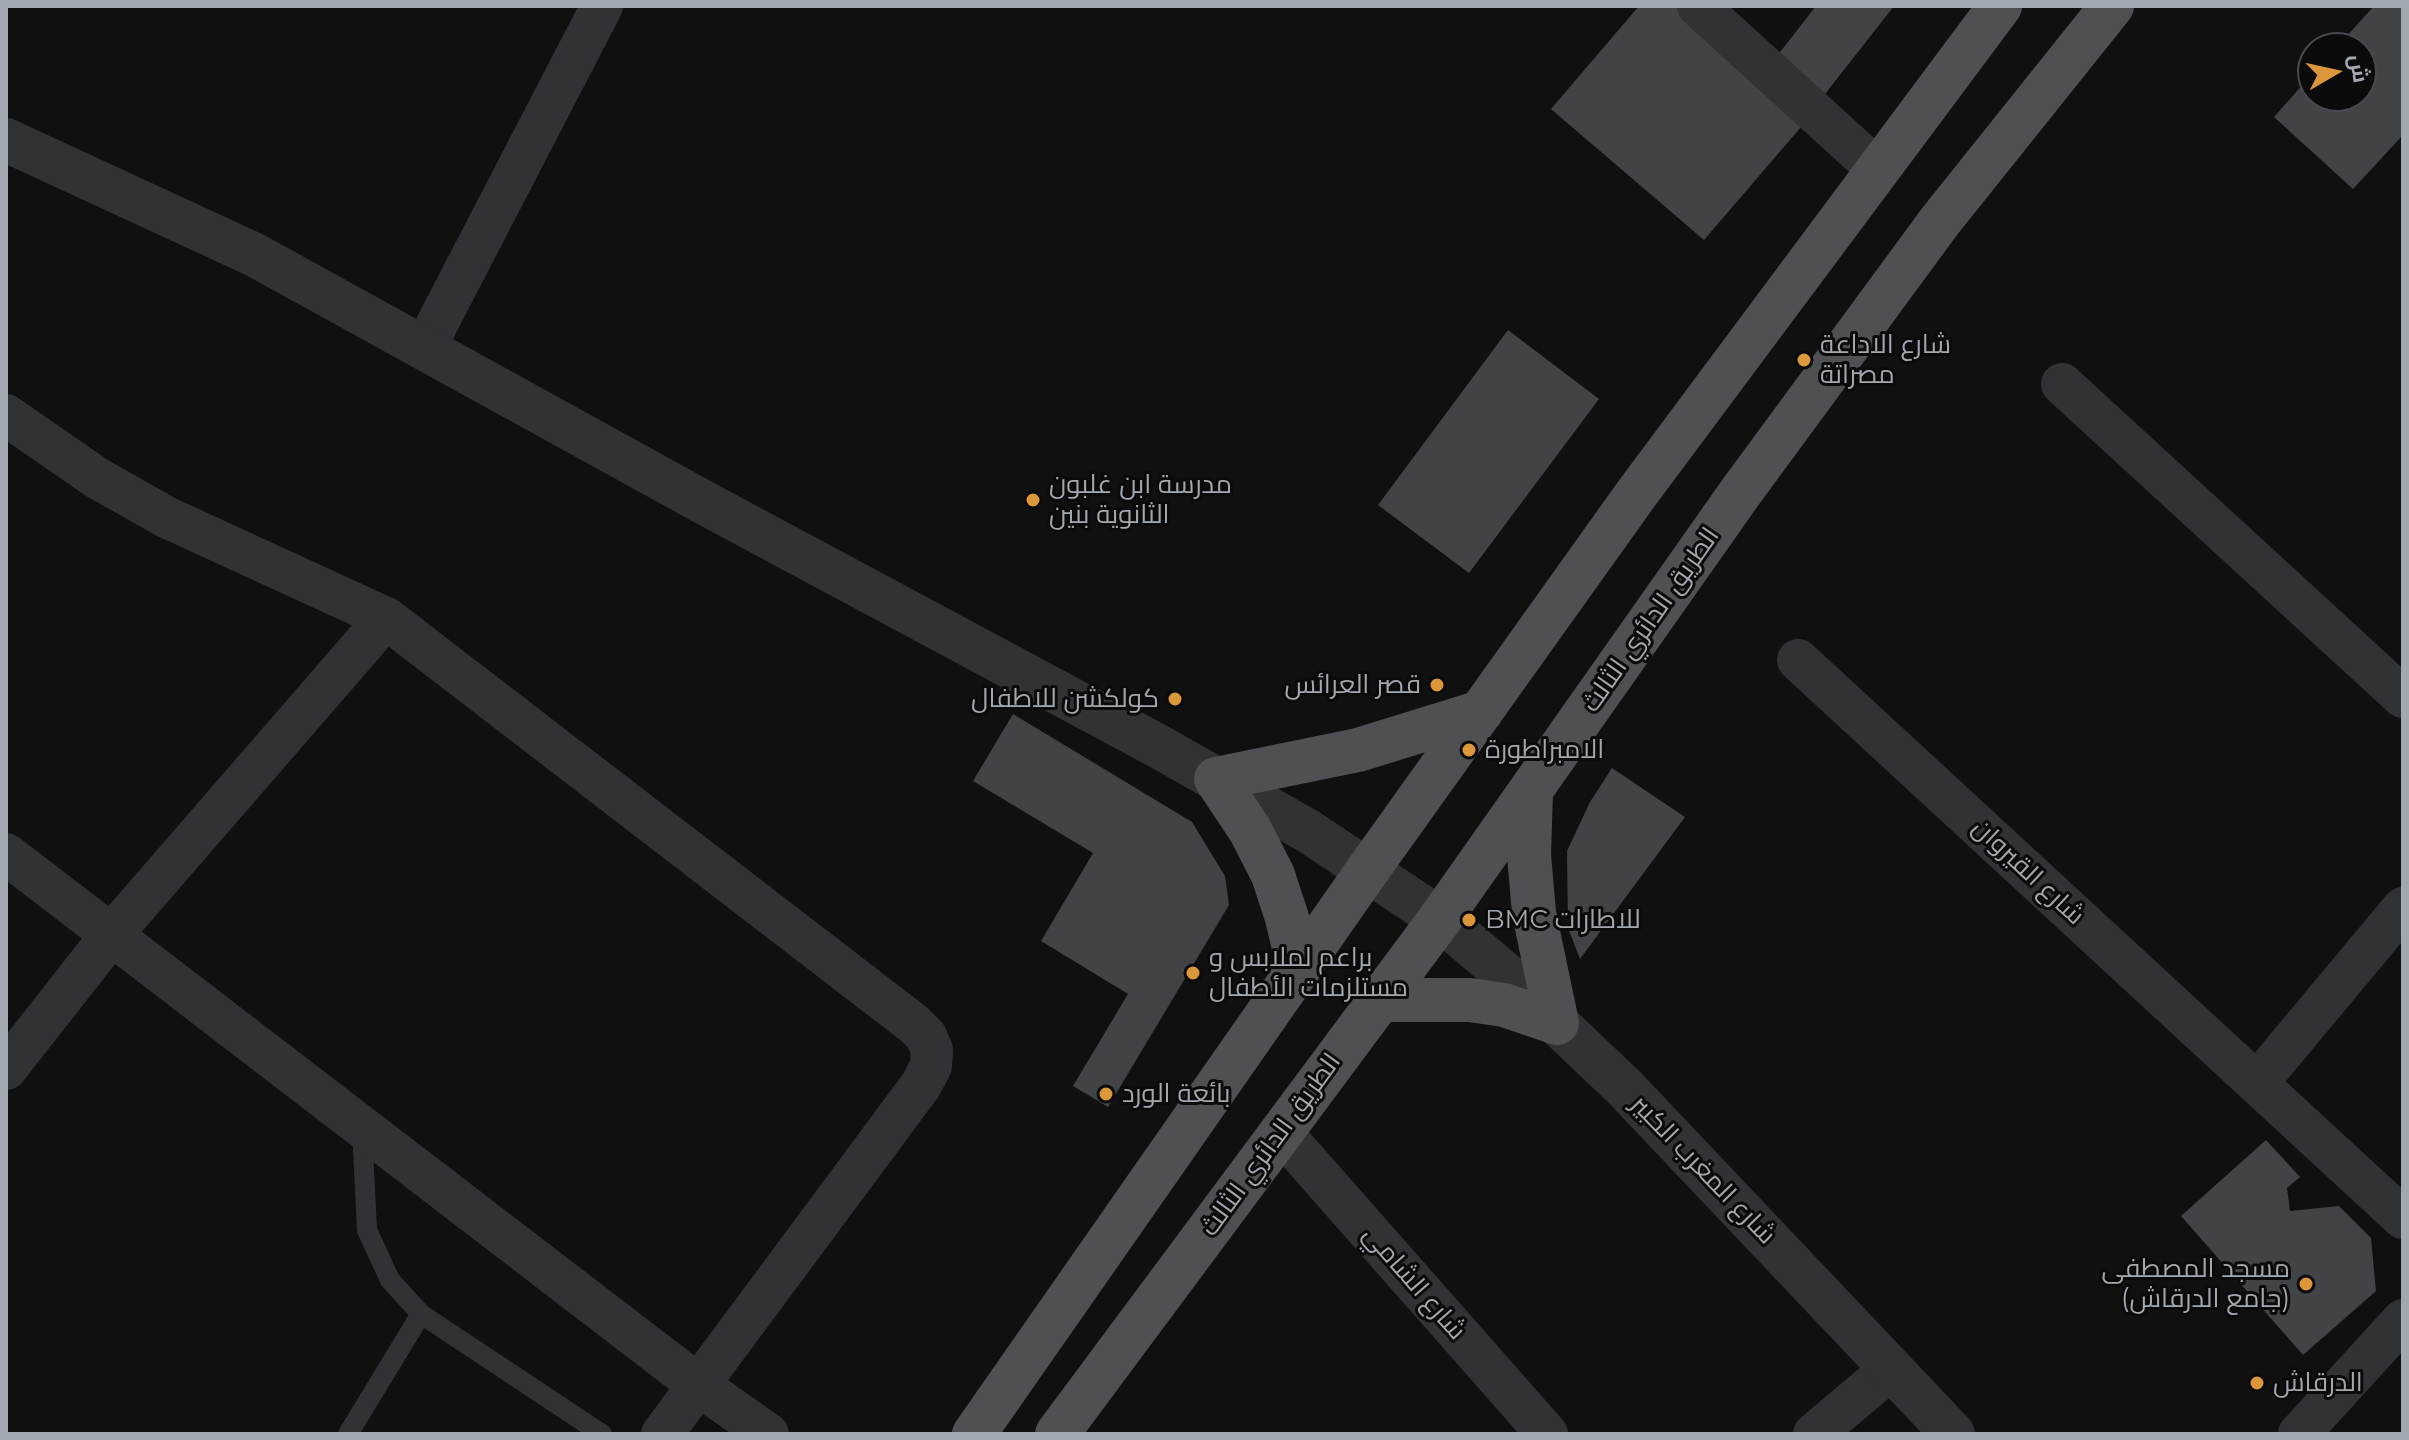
<!DOCTYPE html>
<meta charset="utf-8">
<style>
body{margin:0}
#map{position:relative;width:2409px;height:1440px;overflow:hidden;background:#101011;font-family:Montserrat,Cairo,sans-serif}
canvas{display:block}
.frame{position:absolute;inset:0;border:8px solid #a2a8b0;pointer-events:none}
.north{position:absolute;left:2297px;top:32px;width:80px;height:80px;box-sizing:border-box;background:#0b0b0c;border:2px solid #474a4e;border-radius:50%;rotate:81deg;font-size:22px;font-weight:700;line-height:32px;text-align:center;color:#a2a8b0}
.north::after{content:'';display:block;margin:auto;width:28px;height:36px;background:#dd973b;clip-path:polygon(50% 0,100% 100%,50% 72%,0 100%)}
</style>
<div id="map">
<canvas width="2409" height="1440"></canvas>
<div class="frame"></div>
<div class="north">ش</div>
</div>
<script>
const ctx = document.querySelector('canvas').getContext('2d');
ctx.lineJoin = 'round';
function fill(path, color) {
  ctx.fillStyle = color;
  ctx.fill(path, 'evenodd');
}
function toPath(rows) {
  const path = new Path2D();
  for (const r of rows) {
    path.moveTo(r[0], r[1]);
    for (let i = 2; i < r.length; i += 2) path.lineTo(r[i], r[i + 1]);
  }
  return path;
}
function stroke(path, color, width, dash) {
  ctx.strokeStyle = color;
  ctx.lineWidth = width;
  ctx.lineCap = dash ? 'butt' : 'round';
  ctx.setLineDash(dash || []);
  ctx.stroke(path);
}
function drawText(font, color, halo, rows, align = 'center') {
  ctx.font = font + ' Montserrat,Cairo,sans-serif';
  ctx.lineWidth = 6;
  ctx.setLineDash([]);
  ctx.textBaseline = 'middle';
  ctx.strokeStyle = halo;
  ctx.fillStyle = color;
  for (const [text, x, y, turn = 0] of rows) {
    ctx.save();
    ctx.translate(x, y);
    ctx.rotate((+turn || 0) * Math.PI / 180);
    ctx.textAlign = isNaN(turn) ? turn : align;
    if (halo) ctx.strokeText(text, 0, 0);
    ctx.fillText(text, 0, 0);
    ctx.restore();
  }
}
const building = toPath([
 [1639,6,1689,6,1813,113,1704,240,1551,109],
 [1816,6,1894,6,1825,94,1777,56],
 [2374,6,2403,6,2403,135,2353,189,2274,117,2313,73,2313,96,2361,96,2361,48,2336,48],
 [1508,330,1599,399,1469,573,1378,505],
 [1013,714,1192,822,1225,876,1229,905,1108,1107,1073,1086,1128,994,1041,941,1093,853,973,781],
 [1612,768,1685,817,1580,959,1568,928,1567,851,1590,802],
 [2266,1140,2300,1177,2287,1188,2290,1211,2339,1206,2371,1238,2376,1291,2303,1355,2181,1216]
]);
const service = toPath([
 [362,1128,367,1230,390,1280,421,1314,602,1434],
 [348,1434,421,1314]
]);
const minor = toPath([
 [1698,6,1877,169],
 [424,349,602,6],
 [2062,384,2403,697],
 [6,415,97,478,166,517,386,618,914,1024,926,1036,932,1050,931,1066,921,1085,662,1434],
 [1798,660,2403,1218],
 [6,854,697,1384,768,1434],
 [6,1069,112,934,386,618],
 [2257,1083,2403,908],
 [1281,1132,1547,1434],
 [1814,1434,1891,1369],
 [2299,1434,2403,1320]
]);
const tertiary = toPath([
 [6,140,255,255,703,502,1156,745,1308,831,1440,919,1504,973,1625,1088,1953,1434]
]);
const primary = toPath([
 [1531,791,1529,855,1534,913,1557,1023],
 [1299,969,1287,918,1273,875,1250,830,1216,779,1358,750,1481,712],
 [1378,1000,1470,1000,1504,1005,1557,1023],
 [974,1434,1367,871,1637,493,2000,6],
 [1057,1434,1440,919,1740,493,1940,221,2112,6]
]);
const markers = [
 [1804,360,8,"#dd973b"],
 [1033,500,8,"#dd973b"],
 [1437,685,8,"#dd973b"],
 [1175,699,8,"#dd973b"],
 [1469,750,8,"#dd973b"],
 [1469,920,8,"#dd973b"],
 [1193,973,8,"#dd973b"],
 [1106,1094,8,"#dd973b"],
 [2306,1284,8,"#dd973b"],
 [2257,1383,8,"#dd973b"]
];
const poiNames = [
 ["شارع الاداعة",1820,345],
 ["مصراتة",1820,375],
 ["مدرسة ابن غلبون",1049,485],
 ["الثانوية بنين",1049,515],
 ["قصر العرائس",1421,685,"right"],
 ["كولكشن للاطفال",1159,699,"right"],
 ["الامبراطورة",1485,750],
 ["BMC للاطارات",1485,920],
 ["براعم لملابس و",1209,958],
 ["مستلزمات الأطفال",1209,988],
 ["بائعة الورد",1122,1094],
 ["مسجد المصطفى",2290,1269,"right"],
 ["(جامع الدرقاش)",2290,1299,"right"],
 ["الدرقاش",2273,1383]
];
const streetNames = [
 ["الطريق الدائري الثالث",1651,620,-55],
 ["شارع القيروان",2028,872,43],
 ["الطريق الدائري الثالث",1271,1145,-54],
 ["شارع المغرب الكبير",1703,1170,46],
 ["شارع الشامي",1414,1283,49]
];
fill(building, '#414346');
stroke(service, '#313236', 20);
stroke(minor, '#313236', 42);
stroke(tertiary, '#313236', 44);
stroke(primary, '#4e5054', 44);
for (const [x, y, r, color] of markers) {
  const dot = new Path2D();
  dot.arc(x, y, r, 0, 2 * Math.PI);
  ctx.fillStyle = color;
  ctx.fill(dot);
  stroke(dot, '#0b0b0c', 3);
}
drawText('26px', '#a2a8b0', '#0b0b0c', poiNames, 'left');
drawText('26px', '#a2a8b0', '#0b0b0c', streetNames);
</script>
